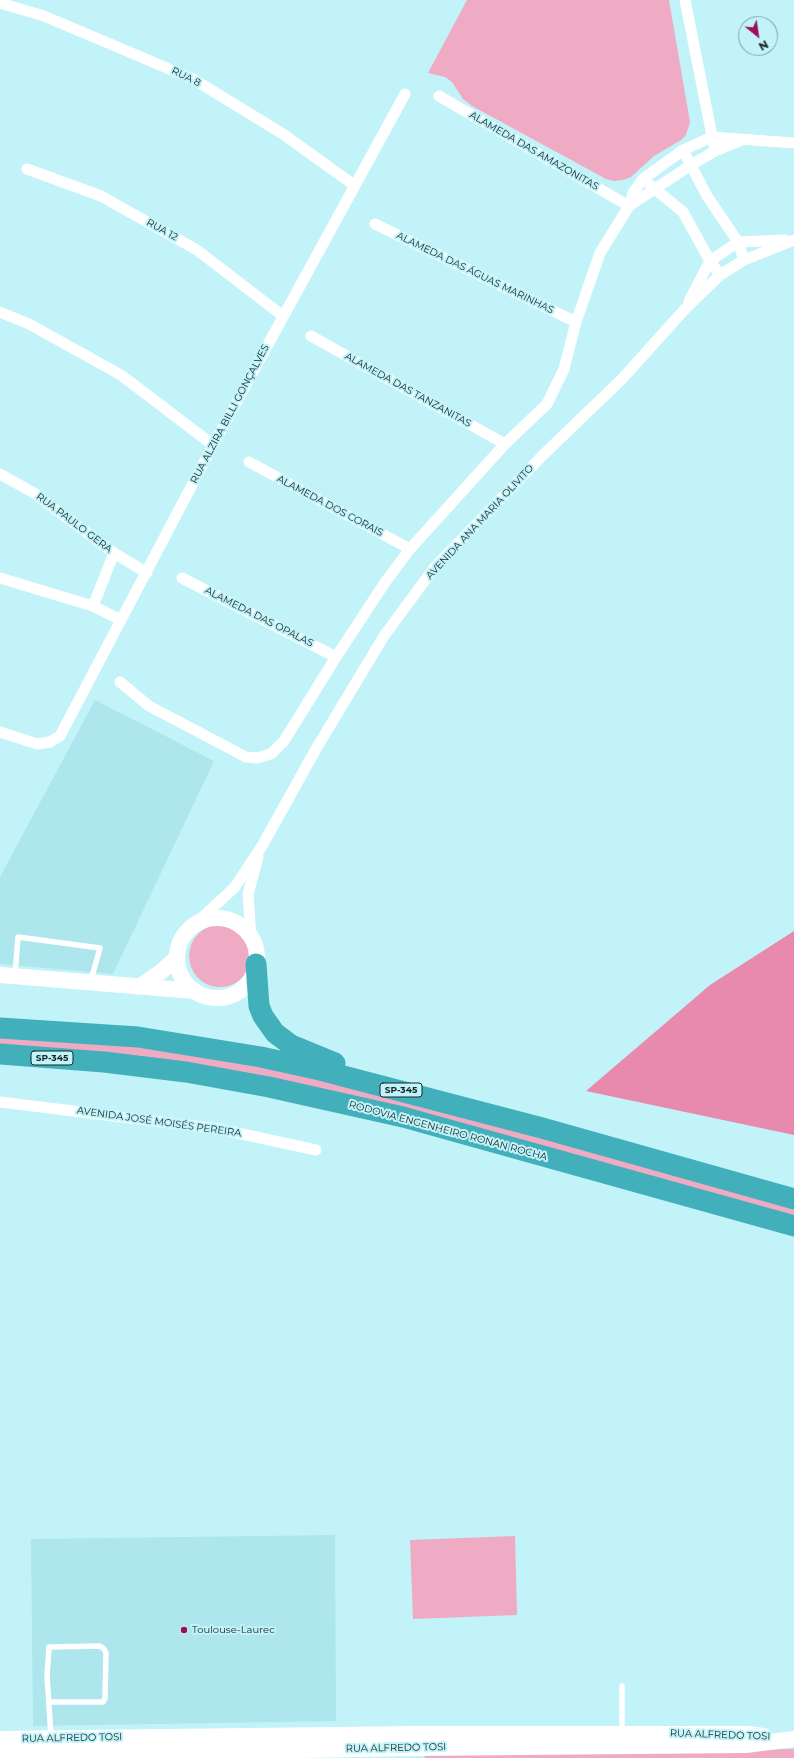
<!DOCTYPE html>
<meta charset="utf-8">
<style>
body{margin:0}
#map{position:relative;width:794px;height:1758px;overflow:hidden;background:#c2f3f8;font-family:Montserrat,sans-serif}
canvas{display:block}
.north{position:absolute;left:738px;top:16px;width:40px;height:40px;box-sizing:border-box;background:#c2f3f8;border:1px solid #7da2a6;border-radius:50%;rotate:150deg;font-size:11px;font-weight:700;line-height:16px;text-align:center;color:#15282a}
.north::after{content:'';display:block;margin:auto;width:14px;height:18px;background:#9d0e5b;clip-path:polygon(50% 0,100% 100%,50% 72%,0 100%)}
</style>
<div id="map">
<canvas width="794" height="1758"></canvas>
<div class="north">N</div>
</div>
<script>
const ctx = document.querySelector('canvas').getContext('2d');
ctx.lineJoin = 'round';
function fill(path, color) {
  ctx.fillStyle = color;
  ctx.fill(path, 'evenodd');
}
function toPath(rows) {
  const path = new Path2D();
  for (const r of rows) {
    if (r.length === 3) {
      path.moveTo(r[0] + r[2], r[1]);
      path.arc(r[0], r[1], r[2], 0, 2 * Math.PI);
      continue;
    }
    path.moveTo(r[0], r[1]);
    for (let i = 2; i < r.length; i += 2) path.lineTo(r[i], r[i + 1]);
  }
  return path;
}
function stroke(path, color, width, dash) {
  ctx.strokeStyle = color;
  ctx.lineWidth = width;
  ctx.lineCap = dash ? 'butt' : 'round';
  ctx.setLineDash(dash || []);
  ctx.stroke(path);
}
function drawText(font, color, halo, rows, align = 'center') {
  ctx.font = font + ' Montserrat,sans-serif';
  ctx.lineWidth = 4;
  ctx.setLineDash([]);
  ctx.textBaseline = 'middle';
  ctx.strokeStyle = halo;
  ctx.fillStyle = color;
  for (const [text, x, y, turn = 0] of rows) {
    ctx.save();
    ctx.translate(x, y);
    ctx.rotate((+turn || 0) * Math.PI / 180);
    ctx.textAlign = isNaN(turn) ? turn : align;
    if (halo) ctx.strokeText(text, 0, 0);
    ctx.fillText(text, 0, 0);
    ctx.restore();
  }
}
const built = toPath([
 [95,700,214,761,113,974,0,964,0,877],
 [335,1535,336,1721,33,1726,31,1539]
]);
const green = toPath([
 [467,0,669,0,690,122,686,135,681,140,654,156,631,177,623,180,614,181,606,179,472,106,463,99,452,82,445,77,428,73],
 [220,956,31],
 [0,1036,115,1044,185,1053,325,1079,794,1206,794,1219,512,1139,0,1047],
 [515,1536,517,1615,413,1619,410,1540],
 [794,1749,794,1758,425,1758,424,1755]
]);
const forest = toPath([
 [794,931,794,1135,586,1091,710,985]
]);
const lane = toPath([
 [15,975,18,937,100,948,91,980],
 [622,1686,622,1732],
 [50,1702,103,1702,105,1698,106,1653,104,1649,100,1646,49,1647,47,1676,51,1736]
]);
const street = toPath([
 [685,0,715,151],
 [0,3,44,16,193,79,283,134,354,185],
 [439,96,629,206],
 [683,150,707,196,738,242,744,260],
 [27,169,101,196,197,250,283,316],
 [650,185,683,212,710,261,720,275],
 [629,206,691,165,715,151,740,141],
 [375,224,576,322],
 [689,301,710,261,738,242,785,240],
 [0,312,29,324,121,375,213,445],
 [311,336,505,444],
 [249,462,410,549],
 [0,474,34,493,114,553,147,573],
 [0,578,93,606,121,620],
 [182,578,336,657],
 [93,606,114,553],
 [120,682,149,706,246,757,257,758,271,754,284,741,336,657,386,581,410,549,505,444,547,404,564,369,576,322,600,253,629,206,633,193,643,179,683,150,712,137,794,143],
 [0,732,37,744,50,742,60,736,213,445,405,94],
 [194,925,235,887,262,846,316,749,384,636,434,568,543,455,622,379,685,309,720,275,744,260,794,240],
 [251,937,248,894,258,857],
 [0,1102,219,1129,316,1150]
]);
const secondary = toPath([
 [217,958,40],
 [0,975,195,991],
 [139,987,162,971,177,957],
 [0,1739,416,1734,747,1734,764,1736],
 [0,1755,417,1748,746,1745,794,1739]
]);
const highway = toPath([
 [256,964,259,1006,263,1016,275,1033,291,1045,335,1063],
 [0,1028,138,1037,261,1057,320,1070,542,1128,794,1199],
 [0,1054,104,1062,186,1072,269,1087,403,1117,794,1226]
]);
const markers = [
 [184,1630,4,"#9d0e5b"]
];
const shields = [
 [52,1058,42],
 [401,1090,42]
];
const shieldNames = [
 ["SP-345",52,1058],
 ["SP-345",401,1090]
];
const streetNames = [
 ["RUA 8",186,77,26],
 ["ALAMEDA DAS AMAZONITAS",534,151,30],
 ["RUA 12",162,230,29],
 ["ALAMEDA DAS ÁGUAS MARINHAS",475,273,26],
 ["ALAMEDA DAS TANZANITAS",408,390,29],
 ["RUA ALZIRA BILLI GONÇALVES",230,414,-62],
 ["ALAMEDA DOS CORAIS",330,506,28],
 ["AVENIDA ANA MARIA OLIVITO",480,522,-47],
 ["RUA PAULO GERA",74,523,37],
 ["ALAMEDA DAS OPALAS",259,617,27],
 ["AVENIDA JOSÉ MOISÉS PEREIRA",159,1122,8],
 ["RODOVIA ENGENHEIRO RONAN ROCHA",448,1131,15],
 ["RUA ALFREDO TOSI",720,1735,2],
 ["RUA ALFREDO TOSI",72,1738,-1],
 ["RUA ALFREDO TOSI",396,1748,-1]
];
const poiNames = [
 ["Toulouse-Laurec",192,1630]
];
fill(built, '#ade6ec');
fill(green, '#efabc3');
fill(forest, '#e889ae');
stroke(lane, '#fff', 5.5);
stroke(street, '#fff', 11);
stroke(secondary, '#fff', 16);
stroke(highway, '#42b0bb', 21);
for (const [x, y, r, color] of markers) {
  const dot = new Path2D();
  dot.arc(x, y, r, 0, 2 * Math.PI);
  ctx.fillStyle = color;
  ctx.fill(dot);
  stroke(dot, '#c2f3f8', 1.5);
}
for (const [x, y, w] of shields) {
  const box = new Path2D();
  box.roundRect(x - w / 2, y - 7, w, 14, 3);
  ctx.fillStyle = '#c2f3f8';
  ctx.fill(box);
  stroke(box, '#15282a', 1);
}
drawText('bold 9px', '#15282a', null, shieldNames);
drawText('10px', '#15282a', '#c2f3f8', streetNames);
drawText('10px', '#15282a', '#c2f3f8', poiNames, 'left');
</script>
